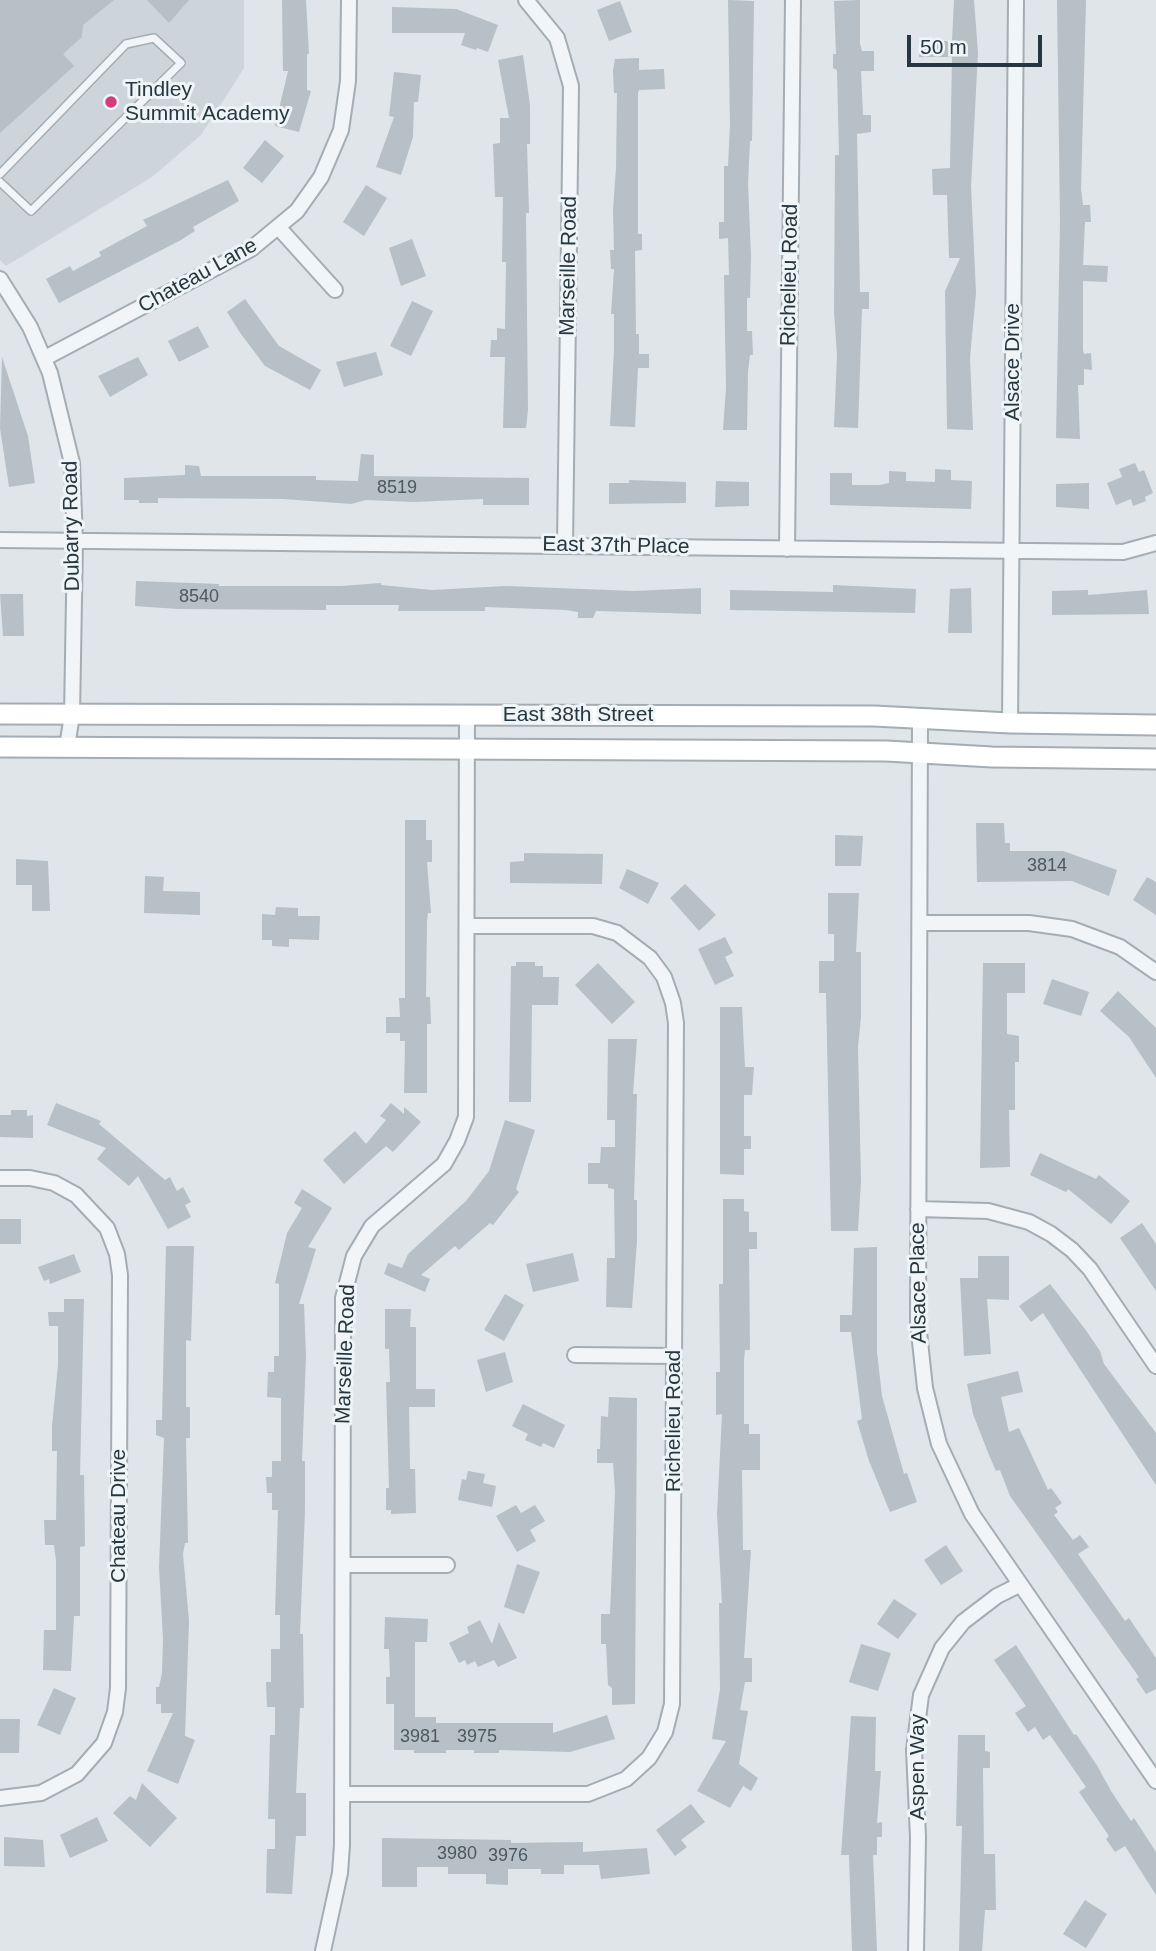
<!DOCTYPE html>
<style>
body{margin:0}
#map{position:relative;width:1156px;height:1951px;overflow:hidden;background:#dfe5e9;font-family:Helvetica,sans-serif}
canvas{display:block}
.scale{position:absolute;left:907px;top:35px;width:135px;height:32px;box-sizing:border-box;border:4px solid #273741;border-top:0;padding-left:9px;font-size:21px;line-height:24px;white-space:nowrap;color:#273741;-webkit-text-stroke:5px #eff4f7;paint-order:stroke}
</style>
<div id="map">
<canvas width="1156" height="1951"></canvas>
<div class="scale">50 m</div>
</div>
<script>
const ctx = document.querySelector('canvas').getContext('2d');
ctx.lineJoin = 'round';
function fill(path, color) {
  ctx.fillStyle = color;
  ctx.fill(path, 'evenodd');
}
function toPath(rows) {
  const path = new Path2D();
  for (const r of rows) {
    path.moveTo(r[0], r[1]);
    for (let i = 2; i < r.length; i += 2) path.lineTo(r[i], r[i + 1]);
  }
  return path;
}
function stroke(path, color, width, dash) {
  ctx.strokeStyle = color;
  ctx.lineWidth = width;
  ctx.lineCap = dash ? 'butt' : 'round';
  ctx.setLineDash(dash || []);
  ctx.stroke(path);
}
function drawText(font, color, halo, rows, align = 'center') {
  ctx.font = font + ' Helvetica,sans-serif';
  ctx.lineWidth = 6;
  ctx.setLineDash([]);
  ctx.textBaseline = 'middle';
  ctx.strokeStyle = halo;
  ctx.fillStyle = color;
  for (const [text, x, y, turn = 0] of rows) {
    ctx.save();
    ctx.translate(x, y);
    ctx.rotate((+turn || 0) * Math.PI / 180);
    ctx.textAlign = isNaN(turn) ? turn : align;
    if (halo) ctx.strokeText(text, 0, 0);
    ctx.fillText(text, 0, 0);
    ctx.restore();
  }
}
const built = toPath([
 [0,0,244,0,244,68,201,135,152,177,6,266,0,260]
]);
const building = toPath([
 [0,0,114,0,83,25,82,37,63,54,74,66,0,133],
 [147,0,189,0,169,23],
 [282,0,306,0,309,54,307,54,307,90,311,91,299,132,275,126,288,71,283,71],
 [728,0,754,1,752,141,750,141,748,183,751,256,750,298,747,298,747,331,752,331,753,355,750,355,748,372,747,430,723,430,726,388,724,275,729,275,728,238,719,239,719,222,724,222,724,166,728,166,730,124],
 [860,0,860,44,862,51,874,51,874,71,861,71,863,115,871,115,871,132,857,134,860,292,869,292,869,309,862,309,858,428,834,427,837,355,834,312,835,155,839,155,837,70,833,68,833,54,836,54,834,1],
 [954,0,974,0,978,53,971,186,976,293,970,357,973,430,947,429,945,291,960,258,949,258,947,195,933,195,932,169,950,168,952,57,919,57,919,41,952,41],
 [1057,0,1086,0,1081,189,1083,205,1090,205,1091,222,1085,222,1083,265,1108,266,1107,282,1083,281,1083,350,1084,354,1091,353,1092,370,1084,369,1084,385,1078,385,1080,439,1056,438,1060,222],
 [620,1,632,32,609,41,597,10],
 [392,7,456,9,498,25,488,52,477,48,476,50,461,45,465,33,392,33],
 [523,55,530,105,530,144,527,144,529,213,526,213,528,410,526,428,503,428,505,357,490,357,491,340,497,340,497,328,505,329,506,262,502,262,503,197,495,197,493,144,500,143,500,118,509,118,498,60],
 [639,58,639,70,664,69,665,89,639,90,638,93,638,234,642,234,642,250,635,251,636,334,639,334,639,354,649,354,649,368,638,368,635,427,610,426,614,350,614,314,611,314,614,269,611,269,610,250,614,250,613,210,616,168,617,93,614,93,613,70,615,59],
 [394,72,421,75,418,102,414,102,413,137,401,175,376,167,394,117,389,116],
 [265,140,284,156,262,183,243,168],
 [228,180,239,201,193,227,195,231,181,240,59,303,46,279,70,266,73,271,101,256,99,252,147,226,143,220],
 [366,185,387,198,364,236,343,222],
 [412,239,426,276,401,286,389,248],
 [245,299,279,346,321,370,310,390,265,366,241,334,227,312],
 [412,301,433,311,411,356,390,346],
 [198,326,209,347,179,362,168,341],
 [376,352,383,375,344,387,336,362],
 [2,357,28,436,35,483,9,487,0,428],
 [138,357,148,375,110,397,98,376],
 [361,454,374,455,374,476,529,478,529,505,483,505,483,499,414,502,366,500,351,504,283,499,158,498,158,503,139,503,139,500,124,500,124,478,185,475,185,465,199,466,201,476,316,476,316,480,358,481],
 [1135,463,1139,472,1144,470,1153,493,1145,497,1146,501,1133,506,1131,499,1116,505,1107,483,1122,477,1119,469],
 [935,469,951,470,951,480,972,481,971,509,830,505,830,473,852,473,852,485,880,485,889,483,889,471,906,472,906,481,935,482],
 [629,480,686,482,686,503,609,504,609,483,629,483],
 [716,481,749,482,749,506,715,507],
 [1089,483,1089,509,1056,507,1056,484],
 [136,581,219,584,219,586,341,586,381,583,381,585,432,590,506,586,634,591,701,588,701,614,596,611,593,618,578,618,578,612,566,610,485,607,485,611,398,611,399,605,326,605,326,610,178,609,135,606],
 [833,585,916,589,915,613,730,610,730,590,833,592],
 [971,588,972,633,948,633,950,589],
 [1088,590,1088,595,1147,590,1149,614,1052,615,1052,591],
 [0,594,23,594,24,636,3,636],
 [405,820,426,820,426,840,432,840,432,862,427,862,431,913,428,913,427,920,426,997,430,997,431,1024,427,1024,427,1093,404,1093,405,1041,400,1041,400,1033,386,1033,386,1017,400,1017,399,998,405,998],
 [976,823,1004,823,1005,843,1010,843,1010,851,1063,851,1117,870,1109,896,1072,881,977,882],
 [835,835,863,836,861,866,835,866],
 [524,853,603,854,602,884,510,883,510,862,524,861],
 [16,859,48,861,50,911,32,911,32,885,16,885],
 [627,869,659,883,648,904,619,888],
 [145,876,164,877,163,891,200,892,200,915,144,913],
 [1147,877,1156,882,1156,915,1133,900],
 [685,884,716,915,699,931,670,898],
 [828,893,859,893,856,952,861,952,861,1017,858,1047,861,1181,858,1231,831,1231,826,993,819,993,819,961,834,961,834,934,828,934],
 [276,907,298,908,298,916,320,916,319,940,289,939,289,947,272,946,272,940,262,940,262,914,275,915],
 [725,937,733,953,725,957,734,976,715,985,698,949],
 [516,962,535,962,535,966,543,966,543,977,559,977,558,1005,532,1005,531,1102,509,1102,511,966,516,966],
 [598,963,635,1002,612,1024,575,985],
 [983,963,1025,963,1025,993,1007,993,1007,1034,1019,1036,1019,1062,1015,1062,1015,1110,1009,1110,1010,1167,980,1168],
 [1052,979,1089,992,1081,1016,1043,1004],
 [1118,991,1156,1028,1156,1078,1129,1037,1100,1011],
 [720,1007,742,1007,745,1067,754,1067,752,1095,744,1095,744,1136,751,1136,751,1149,744,1149,744,1175,720,1174],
 [608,1039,637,1039,633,1094,637,1094,634,1200,637,1200,637,1241,632,1308,606,1307,607,1258,615,1258,614,1189,608,1188,608,1184,588,1184,588,1163,600,1163,601,1147,615,1147,615,1120,607,1120],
 [56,1103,101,1121,99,1124,165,1180,170,1177,177,1191,183,1187,191,1202,185,1205,191,1217,168,1229,138,1176,129,1186,97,1159,106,1148,47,1125],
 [391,1103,404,1114,404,1107,421,1122,393,1152,386,1146,344,1184,323,1160,355,1131,366,1144,386,1120,380,1116],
 [11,1110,27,1110,27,1116,33,1115,33,1138,0,1137,0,1115,11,1115],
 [505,1120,535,1130,516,1189,519,1192,493,1225,490,1223,459,1250,455,1246,421,1275,430,1279,425,1292,384,1274,388,1263,402,1268,408,1254,466,1201,489,1171],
 [1040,1153,1096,1179,1099,1175,1130,1201,1111,1224,1068,1189,1066,1192,1030,1175],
 [302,1189,332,1208,308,1247,316,1249,299,1304,304,1304,306,1356,302,1461,305,1461,305,1510,300,1634,303,1634,304,1708,300,1708,296,1793,306,1793,306,1836,296,1836,292,1894,266,1893,267,1849,275,1849,275,1819,268,1819,270,1735,275,1735,275,1707,267,1707,266,1682,271,1682,271,1649,280,1649,280,1615,275,1615,278,1510,272,1510,272,1493,267,1493,266,1477,272,1477,272,1461,281,1461,281,1398,267,1397,268,1372,274,1372,274,1356,279,1356,279,1284,275,1283,287,1233,302,1208,294,1203],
 [723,1199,744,1199,744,1211,749,1212,749,1232,757,1232,757,1249,749,1249,750,1350,745,1350,744,1360,744,1424,749,1424,749,1434,760,1434,760,1470,742,1470,743,1550,751,1550,744,1658,752,1658,752,1682,745,1682,740,1710,748,1711,739,1764,758,1778,751,1791,743,1786,730,1808,697,1791,726,1741,712,1739,720,1689,719,1603,722,1603,717,1514,722,1414,716,1415,716,1372,720,1372,719,1284,723,1284],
 [0,1219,21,1219,21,1244,0,1244],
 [1142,1223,1156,1244,1156,1291,1120,1238],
 [166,1246,194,1246,191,1341,186,1340,186,1407,190,1407,190,1438,186,1438,188,1543,185,1543,183,1554,189,1621,185,1736,195,1740,178,1784,147,1771,173,1713,161,1713,161,1704,156,1704,156,1687,159,1687,162,1673,163,1639,159,1568,164,1438,156,1435,156,1420,162,1420],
 [877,1247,877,1352,882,1396,904,1474,907,1473,917,1502,890,1512,869,1461,857,1421,862,1419,851,1332,840,1332,840,1315,852,1315,854,1248],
 [573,1253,579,1281,533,1292,526,1264],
 [74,1254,81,1272,50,1284,49,1279,44,1281,38,1267],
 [978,1256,1009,1256,1009,1300,987,1299,991,1354,964,1356,960,1278,978,1278],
 [1050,1284,1085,1329,1100,1351,1104,1364,1156,1433,1156,1485,1043,1313,1031,1322,1019,1306],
 [505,1294,524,1305,504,1341,484,1330],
 [64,1299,84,1299,80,1475,84,1475,85,1546,80,1547,80,1616,74,1616,71,1671,43,1670,44,1630,56,1630,56,1560,54,1545,45,1545,44,1520,56,1520,57,1451,52,1451,52,1426,58,1365,58,1326,49,1326,48,1312,64,1312],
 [385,1309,411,1309,410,1327,416,1327,416,1389,435,1389,435,1407,409,1407,410,1469,415,1469,416,1513,391,1514,391,1510,386,1510,386,1488,389,1488,386,1382,390,1382,389,1349,385,1349],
 [505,1352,513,1382,486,1392,477,1360],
 [1018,1371,1023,1392,1001,1397,1009,1432,1019,1428,1048,1490,1051,1488,1062,1503,1055,1508,1058,1512,1054,1515,1073,1540,1080,1535,1089,1547,1078,1554,1125,1621,1129,1618,1156,1658,1156,1689,1146,1694,1136,1679,1139,1677,1010,1496,1000,1470,996,1471,989,1455,973,1414,967,1384],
 [609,1397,637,1398,635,1704,612,1705,612,1688,608,1685,606,1644,601,1644,601,1614,610,1614,615,1492,613,1463,597,1463,597,1449,600,1449,601,1416,608,1417],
 [523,1404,565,1425,554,1448,543,1443,541,1447,525,1440,528,1434,512,1426],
 [468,1471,485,1474,483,1483,496,1486,492,1507,458,1500,462,1479,466,1480],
 [516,1505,521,1513,535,1505,545,1521,530,1530,536,1541,517,1552,496,1516],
 [946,1545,963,1571,941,1585,924,1560],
 [517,1564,540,1572,524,1614,504,1607],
 [894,1599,917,1614,898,1639,877,1624],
 [385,1617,428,1619,427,1642,415,1642,415,1717,436,1717,436,1723,553,1723,553,1733,607,1715,615,1739,570,1752,499,1750,499,1753,474,1753,474,1750,446,1750,446,1753,414,1753,414,1750,394,1750,394,1704,386,1704,386,1677,390,1677,389,1649,384,1649],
 [480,1620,492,1644,499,1622,517,1658,498,1667,494,1660,478,1667,475,1661,467,1665,465,1660,459,1663,449,1643,469,1633,467,1627],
 [861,1644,891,1653,878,1691,849,1682],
 [1016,1645,1074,1735,1076,1734,1098,1767,1111,1791,1131,1821,1134,1818,1156,1852,1156,1895,1125,1846,1115,1852,1106,1839,1109,1836,1079,1792,1086,1787,1050,1735,1043,1740,1035,1727,1028,1732,1015,1713,1026,1706,994,1660],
 [54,1688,76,1698,60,1735,37,1725],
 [851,1716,876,1717,875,1771,881,1771,877,1823,882,1822,882,1837,877,1837,877,1855,873,1855,877,1951,852,1951,849,1855,841,1855],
 [0,1719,20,1719,19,1753,0,1753],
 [958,1735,985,1735,985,1751,990,1752,990,1768,983,1768,984,1854,995,1854,996,1910,985,1910,982,1951,959,1951,962,1826,956,1826],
 [142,1783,177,1818,150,1847,113,1813,130,1796,136,1800],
 [691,1804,705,1822,681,1840,687,1847,675,1856,656,1830],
 [97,1817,108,1841,70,1858,60,1835],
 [4,1837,43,1840,45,1867,4,1866],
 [382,1838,511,1840,511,1843,583,1842,583,1852,647,1848,650,1874,601,1879,599,1865,564,1865,564,1874,541,1874,541,1869,508,1869,508,1885,486,1884,486,1874,448,1874,448,1867,417,1867,417,1887,382,1887],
 [1085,1900,1107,1914,1086,1948,1063,1934]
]);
const lane = toPath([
 [0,174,126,44,154,38,181,63,31,211,0,182]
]);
const street = toPath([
 [526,0,557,38,571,86,565,545],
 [279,228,335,290],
 [0,279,30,327,50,373,72,463,75,541,72,715,67,747],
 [45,358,251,249,297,211,321,177,341,130,348,81,349,0],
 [0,540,1123,552,1156,543],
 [787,549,793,0],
 [920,718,918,1323,925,1388,939,1444,972,1514,1156,1781],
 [1010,723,1016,0],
 [920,923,1029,923,1072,929,1120,947,1156,972],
 [0,1178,30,1178,54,1183,76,1195,107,1228,117,1254,120,1275,118,1688,115,1712,104,1743,77,1774,41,1793,0,1798],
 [918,1209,988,1211,1029,1222,1051,1234,1072,1250,1090,1269,1156,1366],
 [575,1355,674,1356],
 [343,1565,447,1565],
 [343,1794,588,1794,626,1779,649,1758,665,1732,672,1704,676,1023,673,1003,664,977,650,958,617,933,593,926,468,926],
 [323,1951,340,1873,342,1845,343,1298,354,1256,372,1226,444,1164,457,1141,466,1117,467,715],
 [916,1951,918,1837,914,1750,921,1695,942,1648,963,1622,997,1596,1019,1585]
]);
const secondary = toPath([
 [0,714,874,716,1010,723,1156,725],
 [0,747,886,751,992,757,1156,759]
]);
const markers = [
 [111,102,7,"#d53d79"]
];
const numberNames = [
 ["8519",397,488],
 ["8540",199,597],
 ["3814",1047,866],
 ["3981",420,1737],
 ["3975",477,1737],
 ["3980",457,1854],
 ["3976",508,1856]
];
const poiNames = [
 ["Tindley",125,90],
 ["Summit Academy",125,114]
];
const streetNames = [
 ["Marseille Road",569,266,-89],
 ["Richelieu Road",790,275,-89],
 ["Chateau Lane",198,276,-29],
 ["Alsace Drive",1013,362,-90],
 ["Dubarry Road",72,526,-91],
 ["East 37th Place",616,546,1],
 ["East 38th Street",578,715],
 ["Alsace Place",919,1283,-91],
 ["Marseille Road",346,1354,-88],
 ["Richelieu Road",674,1421,-90],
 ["Chateau Drive",119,1516,-90],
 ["Aspen Way",918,1767,-90]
];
fill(built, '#cdd5db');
fill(building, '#b6c0c6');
stroke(lane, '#a4adb3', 10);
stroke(street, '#a4adb3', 18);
stroke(secondary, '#a4adb3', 23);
stroke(lane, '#f2f5f7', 7);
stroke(street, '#f2f5f7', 14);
stroke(secondary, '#fff', 19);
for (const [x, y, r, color] of markers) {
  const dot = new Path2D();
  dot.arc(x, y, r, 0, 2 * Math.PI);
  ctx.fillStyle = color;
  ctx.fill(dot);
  stroke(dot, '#eff4f7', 2.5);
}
drawText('18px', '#4b5962', null, numberNames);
drawText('21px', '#273741', '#eff4f7', poiNames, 'left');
drawText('21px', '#273741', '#eff4f7', streetNames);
</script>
